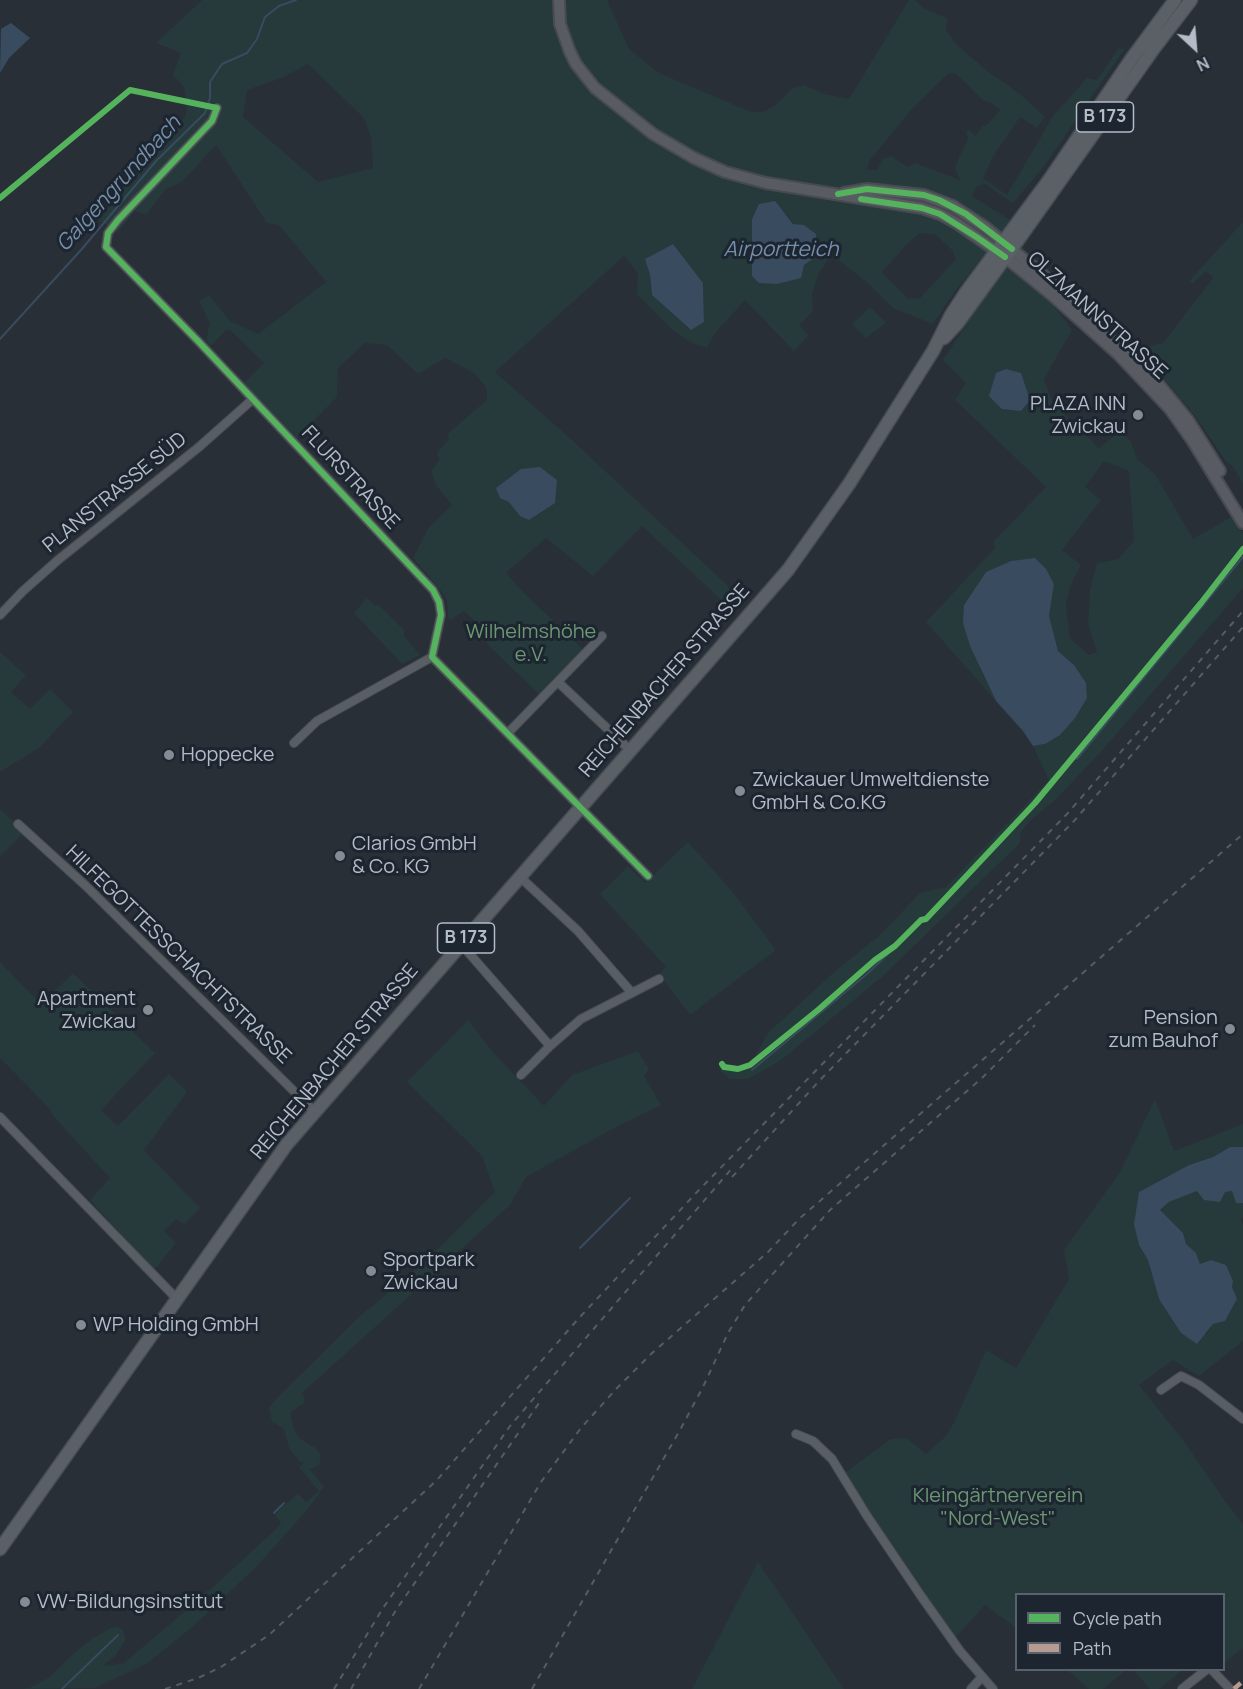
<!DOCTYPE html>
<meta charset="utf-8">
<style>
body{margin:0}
#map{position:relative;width:1243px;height:1689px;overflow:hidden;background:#292f36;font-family:Manrope,sans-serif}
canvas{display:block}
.legend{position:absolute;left:1015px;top:1593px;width:210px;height:78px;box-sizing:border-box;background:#1d2630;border:2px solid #59626c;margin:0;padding:8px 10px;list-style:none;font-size:18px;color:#b3bcc7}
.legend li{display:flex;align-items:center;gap:12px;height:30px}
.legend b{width:30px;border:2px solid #59626c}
.north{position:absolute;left:1165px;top:18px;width:60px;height:60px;-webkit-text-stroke:4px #1d2630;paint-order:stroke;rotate:154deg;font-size:16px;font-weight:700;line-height:24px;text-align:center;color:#b3bcc7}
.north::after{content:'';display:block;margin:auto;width:21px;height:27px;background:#b3bcc7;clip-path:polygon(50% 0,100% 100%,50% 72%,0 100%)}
</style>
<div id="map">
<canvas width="1243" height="1689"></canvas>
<ul class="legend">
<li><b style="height:8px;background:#56b35d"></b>Cycle path</li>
<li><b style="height:8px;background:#b69a8f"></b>Path</li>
</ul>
<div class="north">N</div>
</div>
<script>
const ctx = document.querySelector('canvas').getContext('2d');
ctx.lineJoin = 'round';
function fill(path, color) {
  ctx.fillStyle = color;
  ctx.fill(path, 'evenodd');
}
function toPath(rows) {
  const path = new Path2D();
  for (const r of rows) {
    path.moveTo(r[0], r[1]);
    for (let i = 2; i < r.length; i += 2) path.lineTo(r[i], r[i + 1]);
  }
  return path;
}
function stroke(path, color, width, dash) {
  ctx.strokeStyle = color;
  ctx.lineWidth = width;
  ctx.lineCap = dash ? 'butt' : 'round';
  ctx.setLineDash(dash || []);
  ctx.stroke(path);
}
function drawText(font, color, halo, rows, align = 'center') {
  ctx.font = font + ' Manrope,sans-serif';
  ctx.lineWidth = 6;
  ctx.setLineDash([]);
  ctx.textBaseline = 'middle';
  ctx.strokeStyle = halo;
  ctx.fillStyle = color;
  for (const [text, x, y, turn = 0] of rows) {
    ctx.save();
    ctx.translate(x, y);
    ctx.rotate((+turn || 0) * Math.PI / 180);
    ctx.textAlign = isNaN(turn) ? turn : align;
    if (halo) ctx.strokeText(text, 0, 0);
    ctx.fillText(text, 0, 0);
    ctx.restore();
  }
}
const green = toPath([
 [202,0,607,0,629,49,659,73,751,112,763,112,777,104,791,89,804,85,824,94,849,99,909,0,915,0,925,9,947,18,946,30,956,44,986,70,1020,94,1045,117,1037,128,1020,117,994,155,983,178,1007,195,1053,116,1087,78,1097,80,1118,49,1125,48,1045,165,1013,203,985,184,977,186,972,196,1010,220,982,258,956,290,933,324,893,308,869,284,833,256,826,262,818,275,812,294,812,305,813,311,799,325,809,335,794,351,745,300,715,333,707,348,692,343,671,329,637,294,638,273,624,256,495,372,572,440,726,584,739,603,733,611,642,526,593,576,546,538,506,573,522,591,583,649,539,694,489,646,481,633,484,630,464,611,450,621,448,617,447,600,438,587,413,558,429,527,452,505,436,485,431,471,439,460,437,453,449,439,447,434,487,400,486,387,474,373,445,358,418,374,387,345,365,343,338,368,337,397,297,438,244,383,264,363,230,330,226,330,211,346,206,340,210,323,199,301,209,295,230,321,258,334,326,282,279,225,267,223,216,145,182,182,166,189,146,215,135,211,118,232,92,216,122,186,122,173,185,117,187,109,184,87,173,75,181,53,156,43],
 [308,64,364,118,371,138,373,168,318,182,243,117,247,90,282,78],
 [949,73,956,74,984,101,990,102,1000,110,989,123,982,127,975,136,970,130,966,131,968,139,959,157,955,169,960,180,915,163,907,167,892,156,883,159,877,170,867,170,870,160,912,109],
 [759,204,787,215,817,255,804,265,753,247,752,219],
 [921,233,936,235,952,250,956,259,920,298,908,299,882,272,909,242],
 [673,244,703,283,704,321,690,330,652,295,650,275,646,259],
 [1243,222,1243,484,1232,465,1227,463,1196,417,1138,348,1163,343,1213,278,1206,271,1192,284,1189,281],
 [1007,268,1053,305,1072,330,1044,379,1053,403,1099,448,1121,430,1131,442,1137,459,1155,474,1193,539,1233,516,1243,534,1243,588,1099,754,1055,800,1032,819,1020,833,1020,843,882,977,780,1061,748,1079,730,1079,720,1071,724,1067,738,1069,753,1060,768,1033,833,973,881,934,920,893,946,887,1049,780,1033,746,1045,744,1074,665,1058,651,1053,633,1049,616,1054,584,986,572,964,605,980,668,996,701,926,622,995,548,993,542,1046,487,955,400,966,383,943,360,983,299],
 [1104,461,1129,471,1134,541,1118,559,1097,563,1090,590,1088,624,1097,652,1089,655,1070,638,1066,604,1071,584,1081,565,1062,550,1101,500,1085,487],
 [870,307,886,323,866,338,852,324],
 [367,598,375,605,379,605,404,630,404,636,420,655,402,664,354,613],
 [0,652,26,675,11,692,30,709,50,689,73,712,39,748,0,772],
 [0,809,25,832,0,856],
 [688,842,732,891,776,950,690,1015,659,974,666,967,600,894,628,866,645,883],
 [0,962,41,1004,73,973,155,1053,101,1110,118,1126,169,1074,187,1092,144,1150,200,1208,184,1225,176,1219,164,1231,176,1243,154,1270,90,1200,110,1178,54,1117,49,1108,0,1058],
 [468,1020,492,1051,544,1106,572,1075,638,1051,649,1069,644,1076,661,1105,614,1128,526,1177,510,1205,301,1394,304,1396,304,1403,290,1413,293,1427,299,1438,317,1449,321,1456,319,1465,310,1469,324,1487,307,1510,258,1565,210,1611,184,1634,146,1664,95,1688,23,1689,29,1688,50,1677,75,1652,93,1638,115,1626,122,1629,126,1639,116,1655,103,1666,124,1663,201,1598,276,1529,281,1523,275,1515,281,1508,298,1494,306,1502,319,1491,299,1467,304,1463,299,1461,289,1448,284,1429,272,1422,269,1407,281,1394,360,1316,426,1261,495,1192,482,1156,407,1082],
 [1155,1099,1174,1151,1243,1124,1243,1147,1230,1147,1213,1157,1189,1165,1139,1192,1139,1245,1148,1259,1159,1299,1206,1335,1213,1324,1225,1321,1237,1299,1200,1264,1196,1253,1186,1244,1183,1233,1160,1211,1169,1202,1197,1191,1232,1191,1236,1203,1243,1203,1243,1218,1241,1220,1243,1225,1243,1341,1199,1376,1173,1360,1139,1385,1183,1440,1225,1501,1243,1524,1243,1648,1226,1662,1224,1659,1224,1594,1016,1594,1016,1628,985,1605,956,1637,872,1521,843,1474,891,1439,907,1438,926,1454,945,1437,955,1421,986,1350,1016,1368,1069,1279,1064,1250,1120,1172],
 [758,1562,844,1689,692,1689],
 [1067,1670,1126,1670,1103,1689,1089,1689],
 [1133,1670,1183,1670,1159,1689,1150,1689]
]);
const water = toPath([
 [11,23,30,38,9,58,0,73,1,29],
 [775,201,793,224,804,225,816,234,817,256,804,265,801,278,777,284,759,283,752,276,752,219,759,204],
 [673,244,703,283,704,322,691,330,652,295,650,275,645,259],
 [1006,369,1021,373,1030,400,1021,411,1002,409,989,396,996,373],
 [540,467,557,480,555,503,529,520,520,516,509,502,500,498,496,488,521,469],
 [1035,558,1046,569,1054,584,1049,616,1058,651,1074,665,1086,683,1087,698,1075,718,1060,735,1045,744,1033,746,1023,731,996,701,970,646,963,623,964,605,986,572,1011,561],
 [1230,1147,1243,1147,1243,1203,1236,1203,1232,1191,1225,1192,1220,1202,1204,1200,1197,1191,1169,1202,1160,1210,1183,1233,1186,1244,1196,1253,1200,1264,1211,1260,1226,1265,1233,1281,1232,1287,1237,1299,1225,1321,1213,1324,1197,1344,1181,1333,1159,1299,1148,1260,1139,1245,1134,1224,1139,1192,1189,1165,1213,1157]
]);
const stream = toPath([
 [0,339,81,250,156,161,205,113,210,98,210,82,222,64,247,53,257,39,265,17,279,6,296,0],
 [1077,759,1243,557],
 [752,1070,867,974,923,921],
 [580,1248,630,1198],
 [274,1513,284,1503],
 [62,1689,118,1635]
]);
const minor = toPath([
 [217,108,212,121,118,220,108,233,106,247,198,341,433,590,439,602,441,615,432,657,648,876],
 [0,615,23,591,58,560,199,447,253,399],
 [558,682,631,751],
 [508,733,602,636],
 [294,743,317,721,432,657],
 [18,824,86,886,314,1111],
 [520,877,578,931,632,993],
 [461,944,550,1046],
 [521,1075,550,1046,581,1019,659,979],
 [0,1117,177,1299],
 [1161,1390,1181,1376,1199,1385,1243,1419],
 [796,1434,813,1441,832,1459,867,1516,921,1596,960,1651,993,1689],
 [1212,1670,1230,1689],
 [971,1689,982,1677],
 [1182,1689,1206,1670]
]);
const secondary = toPath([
 [559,0,560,24,570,52,576,64,595,88,653,134,694,158,725,172,766,183,922,208,940,214,958,224,1005,257,1052,295,1118,354,1170,409,1192,440,1243,523],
 [844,193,867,189,924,195,953,206,985,227,1043,275,1151,375,1188,420,1220,471]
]);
const primary = toPath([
 [944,338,957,324,1021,236,1155,47,1191,0],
 [0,1549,287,1144,788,570,849,484,933,351,951,315,966,292,1049,180,1132,58,1175,0]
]);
const rail = toPath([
 [732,1177,820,1080,1074,821,1243,627],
 [165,1689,198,1678,221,1667,269,1635,437,1480,579,1318,698,1191,1067,814,1243,611],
 [334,1689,383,1608,510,1426,734,1166],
 [351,1689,396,1610,539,1403],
 [419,1689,541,1482,581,1428,617,1388,651,1354,768,1252,799,1219,1243,834],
 [532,1689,680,1430,703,1387,728,1333,745,1305,830,1210,982,1078,1035,1025]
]);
const quiet = toPath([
 [1234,1689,1243,1681]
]);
const cycleway = toPath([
 [838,194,867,189,924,195,939,200,966,214,1012,249],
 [0,198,130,90,217,108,212,121,118,220,108,233,106,247,198,341,433,590,439,602,441,615,432,657,648,876],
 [861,199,922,208,940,214,978,238,1005,257],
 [722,1064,724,1067,738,1069,750,1065,818,1010,875,960,895,946,921,920,926,919,1035,803,1201,603,1243,549]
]);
const markers = [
 [1138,415,6,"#838b94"],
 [169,755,6,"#838b94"],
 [740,791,6,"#838b94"],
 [340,856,6,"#838b94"],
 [148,1010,6,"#838b94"],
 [1230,1029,6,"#838b94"],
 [371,1271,6,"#838b94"],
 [81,1325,6,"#838b94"],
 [25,1602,6,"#838b94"]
];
const shields = [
 [1105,117,57],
 [466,938,57]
];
const shieldNames = [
 ["B 173",1105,117],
 ["B 173",466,938]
];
const streetNames = [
 ["OLZMANNSTRASSE",1097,316,42],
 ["FLURSTRASSE",350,478,47],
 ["PLANSTRASSE SÜD",115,493,-39],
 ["REICHENBACHER STRASSE",665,681,-49],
 ["HILFEGOTTESSCHACHTSTRASSE",178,955,44],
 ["REICHENBACHER STRASSE",335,1062,-50]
];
const poiNames = [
 ["PLAZA INN",1126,404,"right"],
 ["Zwickau",1126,427,"right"],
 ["Hoppecke",181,755],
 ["Zwickauer Umweltdienste",752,780],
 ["GmbH & Co.KG",752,803],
 ["Clarios GmbH",352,844],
 ["& Co. KG",352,867],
 ["Apartment",136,999,"right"],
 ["Zwickau",136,1022,"right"],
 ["Pension",1218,1018,"right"],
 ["zum Bauhof",1218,1041,"right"],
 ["Sportpark",383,1260],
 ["Zwickau",383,1283],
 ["WP Holding GmbH",93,1325],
 ["VW-Bildungsinstitut",37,1602]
];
const parkNames = [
 ["Wilhelmshöhe",531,632],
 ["e.V.",531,655],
 ["Kleingärtnerverein",998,1496],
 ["\"Nord-West\"",998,1519]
];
const waterNames = [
 ["Galgengrundbach",119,184,-48],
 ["Airportteich",781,250]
];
fill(green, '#26393b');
fill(water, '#384b5f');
stroke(stream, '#384b5f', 2);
stroke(minor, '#474b51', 10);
stroke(secondary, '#474b51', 14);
stroke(primary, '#474c53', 15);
stroke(minor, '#595e64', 8);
stroke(secondary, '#585c62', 10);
stroke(primary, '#5b6066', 12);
stroke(rail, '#585c62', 2, [6, 6]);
stroke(quiet, '#b69a8f', 4.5, [9, 4.5]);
stroke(cycleway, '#56b35d', 6);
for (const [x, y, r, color] of markers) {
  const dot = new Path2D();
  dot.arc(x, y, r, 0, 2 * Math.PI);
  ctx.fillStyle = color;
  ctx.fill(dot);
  stroke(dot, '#1d2630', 2);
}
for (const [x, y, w] of shields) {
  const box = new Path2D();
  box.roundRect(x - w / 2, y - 15, w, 30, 4.5);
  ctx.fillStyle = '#1d2630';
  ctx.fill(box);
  stroke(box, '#b3bcc7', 1.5);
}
drawText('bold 18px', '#b3bcc7', null, shieldNames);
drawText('20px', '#b3bcc7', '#1d2630', streetNames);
drawText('20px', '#b3bcc7', '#1d2630', poiNames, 'left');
drawText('20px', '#6c9773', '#1d2630', parkNames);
drawText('italic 21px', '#758ea9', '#1d2630', waterNames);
</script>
